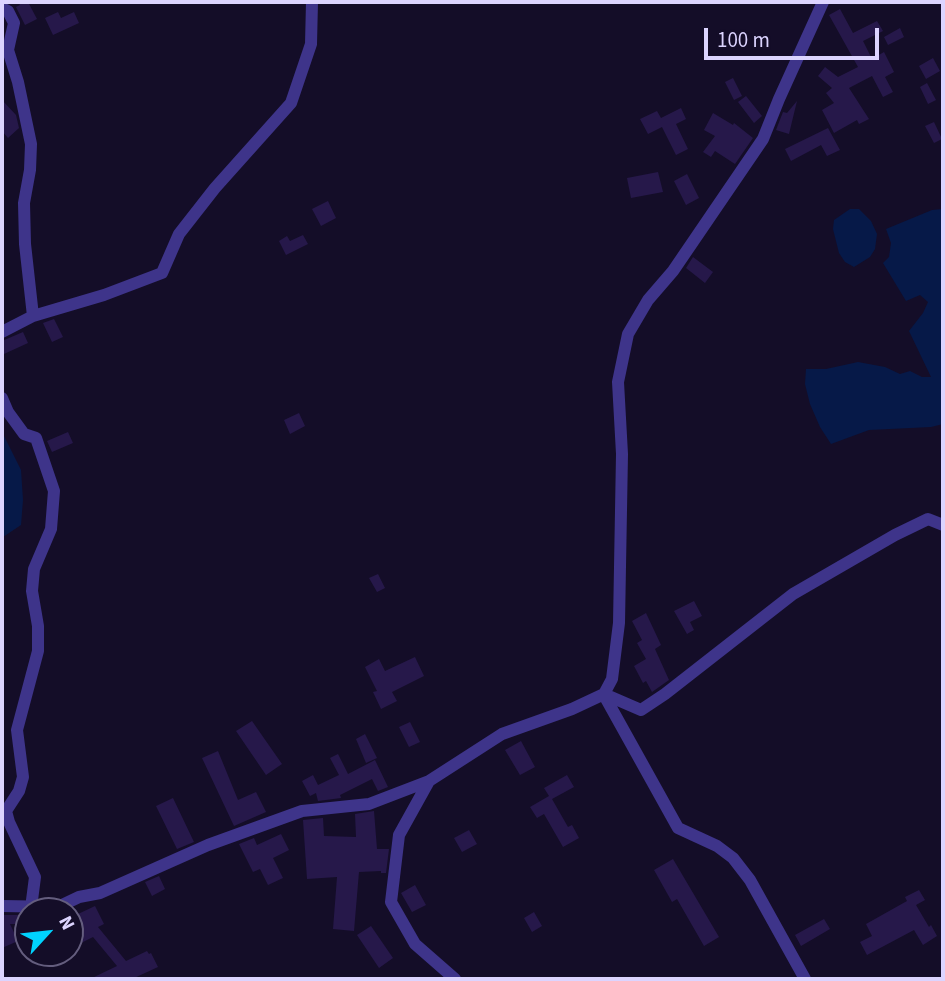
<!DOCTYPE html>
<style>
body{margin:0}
#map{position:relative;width:945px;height:981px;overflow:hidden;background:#140d28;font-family:"Source Sans 3",sans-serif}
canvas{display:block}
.frame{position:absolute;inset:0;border:4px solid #dcd4ff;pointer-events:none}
.north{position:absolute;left:14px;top:897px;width:70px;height:70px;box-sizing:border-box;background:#140d28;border:2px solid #645d7e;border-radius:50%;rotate:63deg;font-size:19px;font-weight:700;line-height:28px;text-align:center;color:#dcd4ff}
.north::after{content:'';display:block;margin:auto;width:24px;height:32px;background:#00d3ff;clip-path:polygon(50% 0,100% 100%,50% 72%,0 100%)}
.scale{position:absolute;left:704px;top:28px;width:175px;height:32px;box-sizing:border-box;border:4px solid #dcd4ff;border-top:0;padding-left:9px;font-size:21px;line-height:24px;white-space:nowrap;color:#dcd4ff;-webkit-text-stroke:5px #140d28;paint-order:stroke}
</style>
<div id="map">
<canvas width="945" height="981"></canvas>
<div class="frame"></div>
<div class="north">N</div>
<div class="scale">100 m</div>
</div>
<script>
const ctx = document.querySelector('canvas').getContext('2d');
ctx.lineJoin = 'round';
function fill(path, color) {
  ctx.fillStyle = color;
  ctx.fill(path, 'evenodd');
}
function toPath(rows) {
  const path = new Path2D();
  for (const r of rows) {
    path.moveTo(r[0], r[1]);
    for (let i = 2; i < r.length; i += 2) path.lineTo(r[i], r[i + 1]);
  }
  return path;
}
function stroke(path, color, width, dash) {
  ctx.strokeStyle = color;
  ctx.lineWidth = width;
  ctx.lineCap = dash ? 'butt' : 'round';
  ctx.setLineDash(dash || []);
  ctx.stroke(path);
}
const water = toPath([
 [850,209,859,209,871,221,877,234,875,249,870,257,854,267,845,262,839,253,833,229,834,220],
 [943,209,943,424,931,427,869,430,831,444,820,427,810,404,805,384,806,369,826,369,858,362,885,367,900,374,910,371,922,377,931,377,909,331,923,313,928,302,920,295,906,301,883,263,889,257,891,243,886,229,932,210],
 [2,432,21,470,23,500,21,525,3,537,2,541]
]);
const building = toPath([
 [18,2,28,2,37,19,25,25,16,7,20,5],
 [840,9,853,33,877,21,883,31,863,41,872,59,884,52,894,72,885,77,893,92,883,97,872,76,849,88,869,119,859,124,857,120,834,133,822,110,834,103,826,93,832,88,818,76,825,67,838,77,858,67,829,15],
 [58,12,61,18,74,12,79,23,53,35,45,18],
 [900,28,904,37,888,45,884,37],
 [933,58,940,71,926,79,919,66],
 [733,78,742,96,734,100,725,82],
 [927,83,936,100,928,104,920,87],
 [746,96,762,116,754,123,738,102],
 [2,100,16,115,19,128,8,138,2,131],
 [797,101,789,134,776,130,783,112,787,113],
 [681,108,686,119,676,124,688,149,676,155,662,127,648,134,640,119,657,111,661,118],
 [713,113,733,125,734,123,753,138,735,164,715,151,711,157,703,152,715,136,704,130],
 [934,122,942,139,934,143,925,126],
 [828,128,840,150,827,156,821,145,791,161,785,149],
 [658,172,663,192,631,198,627,178],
 [687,174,699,198,686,205,674,181],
 [328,201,336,218,321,226,312,209],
 [303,235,308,244,286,255,279,241,287,236,290,241],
 [693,257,713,272,705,283,686,268],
 [54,319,63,337,52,342,43,323],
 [23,332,28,343,4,354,2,341],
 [299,413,305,426,290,434,284,420],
 [68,432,73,443,52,452,47,441],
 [378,574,385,588,377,592,369,578],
 [694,601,702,616,690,622,694,630,687,634,674,611],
 [646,613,661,645,655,649,669,680,652,692,646,681,643,683,634,666,646,659,637,643,642,640,632,621],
 [415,657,424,676,392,692,397,701,381,709,373,692,377,691,365,667,379,659,385,671],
 [252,721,282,764,266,775,236,731],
 [410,722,420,742,409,747,399,727],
 [365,734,377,758,366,763,356,739],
 [521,741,535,767,520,775,505,750],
 [218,751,238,800,256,792,266,812,234,826,202,758],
 [338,754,348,774,375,760,388,787,378,791,372,779,340,795,341,798,318,801,316,793,310,796,302,781,313,775,318,785,339,775,330,758],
 [567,775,574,787,552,799,568,827,572,825,579,838,563,847,544,814,537,818,530,807,549,796,544,788],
 [173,798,194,842,177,849,156,806],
 [374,811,377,849,389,849,386,873,381,873,381,871,359,872,354,931,333,929,337,877,307,879,303,820,323,818,324,836,356,837,355,814],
 [469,830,477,844,462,852,454,838],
 [281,834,289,850,273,858,283,878,268,885,260,869,253,872,239,844,254,838,257,845],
 [673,859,719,937,704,946,677,899,672,902,654,870],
 [159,876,165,889,152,896,145,882],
 [415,885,426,905,412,912,401,893],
 [919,890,925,900,916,905,929,927,931,925,937,936,923,945,914,930,867,955,860,942,872,936,866,924,907,901,905,897],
 [95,906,104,924,98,927,126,961,147,951,149,954,151,953,158,967,132,979,90,979,117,966,93,937,75,946,70,936,70,911,75,909,78,914],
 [534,912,542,926,532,932,524,918],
 [2,915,25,915,25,924,10,924,18,941,2,948],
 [824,919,830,929,801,946,795,935],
 [371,926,393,958,379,968,357,935]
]);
const minor = toPath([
 [2,8,8,11,14,23,8,50,18,82,31,144,30,170,24,203,25,244,33,316],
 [2,332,33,316,104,295,162,273,179,234,215,188,291,103,311,44,312,2],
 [2,398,8,412,24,434,36,438,54,491,51,529,34,569,32,591,38,626,38,651,17,730,23,777,19,791,6,811,9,822,35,877,31,908],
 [604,694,641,710,665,694,793,594,895,535,928,519,943,525],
 [604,695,678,828,717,846,733,858,750,880,805,979],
 [429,781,399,835,391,902,415,944,455,979],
 [2,906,58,907,79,897,100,893,208,845,302,811,369,804,429,781,502,734,572,709,604,694,612,679,619,623,622,454,618,382,628,334,648,300,673,271,763,139,779,99,823,2]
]);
fill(water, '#061948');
fill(building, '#26184a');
stroke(minor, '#3e348a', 12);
</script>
